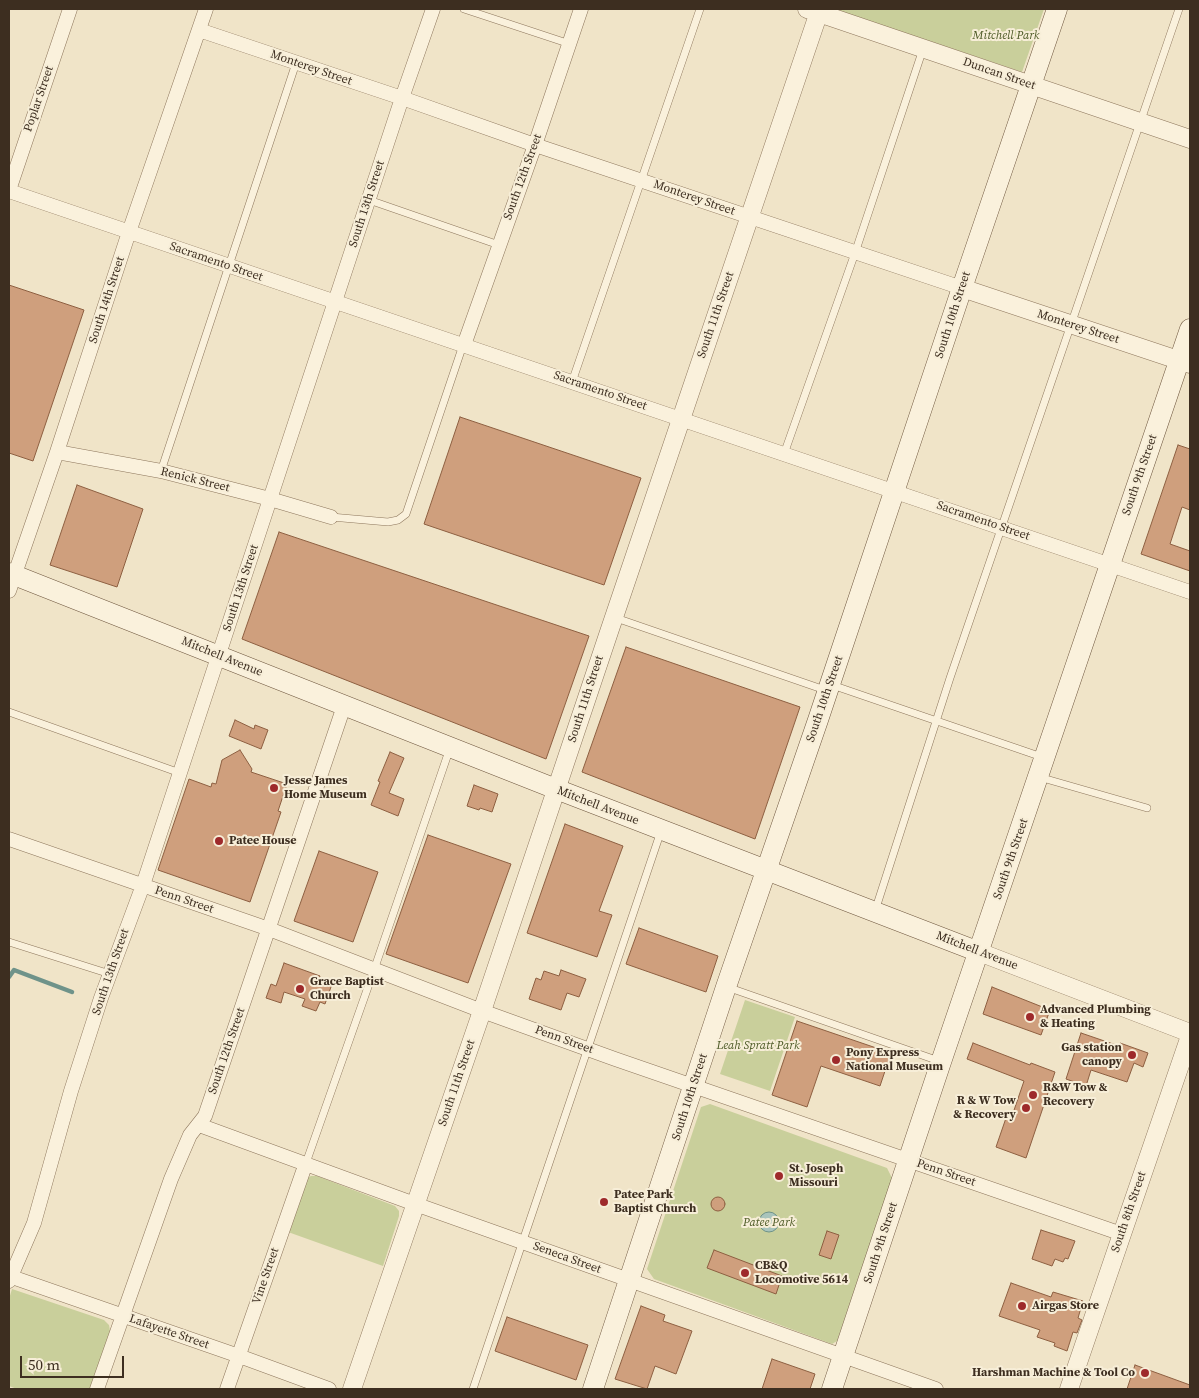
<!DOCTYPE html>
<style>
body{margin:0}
#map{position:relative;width:1199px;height:1398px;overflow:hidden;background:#f0e4c8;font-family:"Source Serif 4",serif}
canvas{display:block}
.frame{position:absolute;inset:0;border:10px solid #3d2e20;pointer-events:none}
.scale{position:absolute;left:20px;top:1356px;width:104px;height:22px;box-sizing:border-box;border:2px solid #3d2e20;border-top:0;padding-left:6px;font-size:15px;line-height:18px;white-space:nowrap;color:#3d2e20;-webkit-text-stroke:4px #f7eed8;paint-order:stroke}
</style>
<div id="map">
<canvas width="1199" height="1398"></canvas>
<div class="frame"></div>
<div class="scale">50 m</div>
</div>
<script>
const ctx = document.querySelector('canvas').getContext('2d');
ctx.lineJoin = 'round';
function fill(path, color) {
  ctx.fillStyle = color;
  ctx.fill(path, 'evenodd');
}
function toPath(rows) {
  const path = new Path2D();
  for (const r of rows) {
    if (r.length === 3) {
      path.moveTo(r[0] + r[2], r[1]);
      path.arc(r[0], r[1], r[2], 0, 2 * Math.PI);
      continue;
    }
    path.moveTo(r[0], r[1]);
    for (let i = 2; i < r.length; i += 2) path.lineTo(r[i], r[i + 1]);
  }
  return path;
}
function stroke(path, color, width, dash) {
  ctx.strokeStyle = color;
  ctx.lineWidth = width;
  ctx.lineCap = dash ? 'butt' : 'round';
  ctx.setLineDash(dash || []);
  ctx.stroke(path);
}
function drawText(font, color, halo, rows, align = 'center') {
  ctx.font = font + ' "Source Serif 4",serif';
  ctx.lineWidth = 4;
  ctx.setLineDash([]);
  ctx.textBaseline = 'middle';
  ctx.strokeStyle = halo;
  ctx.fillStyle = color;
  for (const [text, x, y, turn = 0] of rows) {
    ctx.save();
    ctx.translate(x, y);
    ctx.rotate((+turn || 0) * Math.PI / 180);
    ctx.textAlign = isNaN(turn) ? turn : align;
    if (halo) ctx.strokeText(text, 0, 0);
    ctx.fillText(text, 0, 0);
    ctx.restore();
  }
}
const green = toPath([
 [833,9,1044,9,1022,72],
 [745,1000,795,1017,770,1091,720,1074],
 [710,1104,887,1168,892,1178,837,1341,832,1344,654,1279,647,1269,701,1107],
 [311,1176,317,1176,395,1206,399,1211,399,1216,383,1266,288,1232,307,1178],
 [12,1289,104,1320,109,1325,110,1331,90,1389,17,1389,9,1386,9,1299]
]);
const water = toPath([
 [769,1222,10]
]);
const stream = toPath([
 [9,977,14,970,72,992]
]);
const building = toPath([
 [9,285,84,310,33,461,9,453,9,285],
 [460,417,641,478,604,585,424,524,460,417],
 [1178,445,1190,449,1190,510,1182,507,1170,544,1190,551,1190,571,1141,554,1178,445],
 [77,485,143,509,117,587,50,565,77,485],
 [279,532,589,636,546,759,242,639,279,532],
 [626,647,800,707,755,839,582,772,626,647],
 [235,720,254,729,255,725,268,730,261,749,229,736,235,720],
 [240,750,252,769,251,772,287,784,278,811,281,812,250,902,158,870,189,779,211,787,212,783,216,784,222,760,240,750],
 [390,752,404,758,389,793,404,799,398,816,371,805,380,782,378,781,390,752],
 [474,785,498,794,492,812,480,808,479,810,467,806,474,785],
 [565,824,623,846,599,911,612,915,597,957,527,933,565,824],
 [428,835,511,864,468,983,386,954,428,835],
 [319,851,378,872,353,942,294,921,319,851],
 [639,928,718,956,706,992,626,964,639,928],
 [284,963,320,976,319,979,332,984,325,1004,320,1002,316,1011,302,1006,305,999,284,992,281,1003,266,998,271,984,276,986,284,963],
 [561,970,586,979,579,997,567,993,561,1010,529,999,536,978,541,980,544,971,559,976,561,970],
 [992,987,1050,1010,1041,1035,983,1014,992,987],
 [797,1021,891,1053,880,1086,821,1066,807,1107,772,1095,797,1021],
 [1081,1033,1119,1046,1120,1043,1148,1053,1143,1067,1134,1063,1127,1082,1091,1070,1086,1086,1066,1079,1081,1033],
 [973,1043,1030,1065,1031,1063,1055,1072,1026,1158,996,1147,1006,1118,1011,1119,1024,1081,967,1059,973,1043],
 [718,1204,7],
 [1041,1230,1075,1241,1068,1259,1065,1258,1063,1262,1055,1259,1052,1266,1032,1259,1041,1230],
 [827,1231,839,1235,831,1259,819,1255,827,1231],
 [714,1250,782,1276,776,1294,707,1268,714,1250],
 [1011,1283,1051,1297,1053,1292,1083,1301,1078,1318,1082,1320,1077,1333,1073,1332,1067,1351,1054,1346,1055,1343,1037,1337,1040,1330,999,1316,1011,1283],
 [641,1306,665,1315,663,1321,692,1331,676,1374,655,1366,647,1389,615,1379,641,1306],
 [507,1317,588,1345,576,1380,495,1351,507,1317],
 [772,1359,815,1374,810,1389,762,1389,772,1359],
 [1135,1365,1190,1385,1190,1389,1127,1389,1135,1365]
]);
const service = toPath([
 [464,9,570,44],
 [369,200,499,245],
 [572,382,700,9],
 [784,454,855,253,923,49],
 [161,471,296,63],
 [331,517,388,522,398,520,406,514,463,345],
 [616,618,825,690],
 [832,685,1042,757],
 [9,712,180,773],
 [1039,777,1147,808],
 [875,911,950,678,1179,9],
 [9,942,110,974],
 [727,987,939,1061],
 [306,1163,374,970,450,748],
 [473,1389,661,831]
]);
const minor = toPath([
 [199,30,402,98,535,145,962,288],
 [9,190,70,9],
 [9,191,1190,592],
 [464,345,535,145,581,9],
 [57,452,161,471,270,499,331,517],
 [9,591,57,452,129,232,206,9],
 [9,839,269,929,482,1011,615,1059,1122,1234],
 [199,1125,415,1204,936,1389],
 [9,1276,239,1356,329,1389],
 [9,1281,34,1223,71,1091,101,998,143,885,402,98,433,9],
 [97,1389,171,1179,190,1135,205,1116,344,706],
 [227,1389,306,1163]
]);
const tertiary = toPath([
 [807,9,1190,139],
 [962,288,1190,364],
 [979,952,1190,1033],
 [352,1389,482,1011,610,629,820,9],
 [1069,1389,1122,1234,1190,1036]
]);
const secondary = toPath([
 [9,573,556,789,979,952],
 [593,1389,726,987,818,720,962,288,1057,9],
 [832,1389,941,1062,1190,329]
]);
const markers = [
 [274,788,5,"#9e2a2b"],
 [219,841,5,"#9e2a2b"],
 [300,989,5,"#9e2a2b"],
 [1030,1017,5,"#9e2a2b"],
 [1132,1055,5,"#9e2a2b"],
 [836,1060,5,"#9e2a2b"],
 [1033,1095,5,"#9e2a2b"],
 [1026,1108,5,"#9e2a2b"],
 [779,1176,5,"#9e2a2b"],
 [604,1202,5,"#9e2a2b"],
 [745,1273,5,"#9e2a2b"],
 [1022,1306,5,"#9e2a2b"],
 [1145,1373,5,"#9e2a2b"]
];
const parkNames = [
 ["Mitchell Park",1006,36],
 ["Leah Spratt Park",758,1046],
 ["Patee Park",769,1223]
];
const streetNames = [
 ["Monterey Street",311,68,19],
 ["Duncan Street",999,74,19],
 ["Poplar Street",39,99,-71],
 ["South 12th Street",523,177,-70],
 ["Monterey Street",694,198,19],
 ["South 13th Street",367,204,-72],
 ["Sacramento Street",216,262,19],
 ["South 14th Street",107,300,-72],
 ["South 11th Street",716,315,-71],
 ["South 10th Street",953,315,-72],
 ["Monterey Street",1078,327,18],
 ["Sacramento Street",600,391,19],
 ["South 9th Street",1140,475,-71],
 ["Renick Street",195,480,14],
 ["Sacramento Street",983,521,19],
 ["South 13th Street",241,588,-72],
 ["Mitchell Avenue",222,657,22],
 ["South 11th Street",586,699,-72],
 ["South 10th Street",825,699,-71],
 ["Mitchell Avenue",598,806,21],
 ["South 9th Street",1011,859,-71],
 ["Penn Street",184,900,19],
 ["Mitchell Avenue",977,951,21],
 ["South 13th Street",111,972,-71],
 ["Penn Street",564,1040,20],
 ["South 12th Street",227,1051,-71],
 ["South 11th Street",457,1083,-71],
 ["South 10th Street",690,1097,-72],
 ["Penn Street",946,1173,19],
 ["South 8th Street",1129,1212,-71],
 ["South 9th Street",881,1243,-72],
 ["Seneca Street",567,1258,20],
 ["Vine Street",266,1276,-71],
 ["Lafayette Street",169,1332,19]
];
const poiNames = [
 ["Jesse James",284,781],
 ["Home Museum",284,795],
 ["Patee House",229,841],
 ["Grace Baptist",310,982],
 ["Church",310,996],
 ["Advanced Plumbing",1040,1010],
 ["& Heating",1040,1024],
 ["Gas station",1122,1048,"right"],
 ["canopy",1122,1062,"right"],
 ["Pony Express",846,1053],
 ["National Museum",846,1067],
 ["R&W Tow &",1043,1088],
 ["Recovery",1043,1102],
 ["R & W Tow",1016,1101,"right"],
 ["& Recovery",1016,1115,"right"],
 ["St. Joseph",789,1169],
 ["Missouri",789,1183],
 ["Patee Park",614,1195],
 ["Baptist Church",614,1209],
 ["CB&Q",755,1266],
 ["Locomotive 5614",755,1280],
 ["Airgas Store",1032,1306],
 ["Harshman Machine & Tool Co",1135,1373,"right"]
];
fill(green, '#c9cf9b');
fill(water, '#a9c4bc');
stroke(water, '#6f938a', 1);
stroke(stream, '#6f938a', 4.5);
fill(building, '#cf9f7d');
stroke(building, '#8d5f41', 1);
stroke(service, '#8d765c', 8);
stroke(minor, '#8d765c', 15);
stroke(tertiary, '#8d765c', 19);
stroke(secondary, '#6f573f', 21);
stroke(service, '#faf1dc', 7);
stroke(minor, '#faf1dc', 14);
stroke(tertiary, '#faf1dc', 18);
stroke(secondary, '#faf1dc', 20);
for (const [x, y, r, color] of markers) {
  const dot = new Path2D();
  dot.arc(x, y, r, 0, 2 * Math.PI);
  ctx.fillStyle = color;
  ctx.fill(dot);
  stroke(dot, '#f7eed8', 2);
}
drawText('italic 12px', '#4d5a26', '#f7eed8', parkNames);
drawText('12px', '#3d2e20', '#f7eed8', streetNames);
drawText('bold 12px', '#3d2e20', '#f7eed8', poiNames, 'left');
</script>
